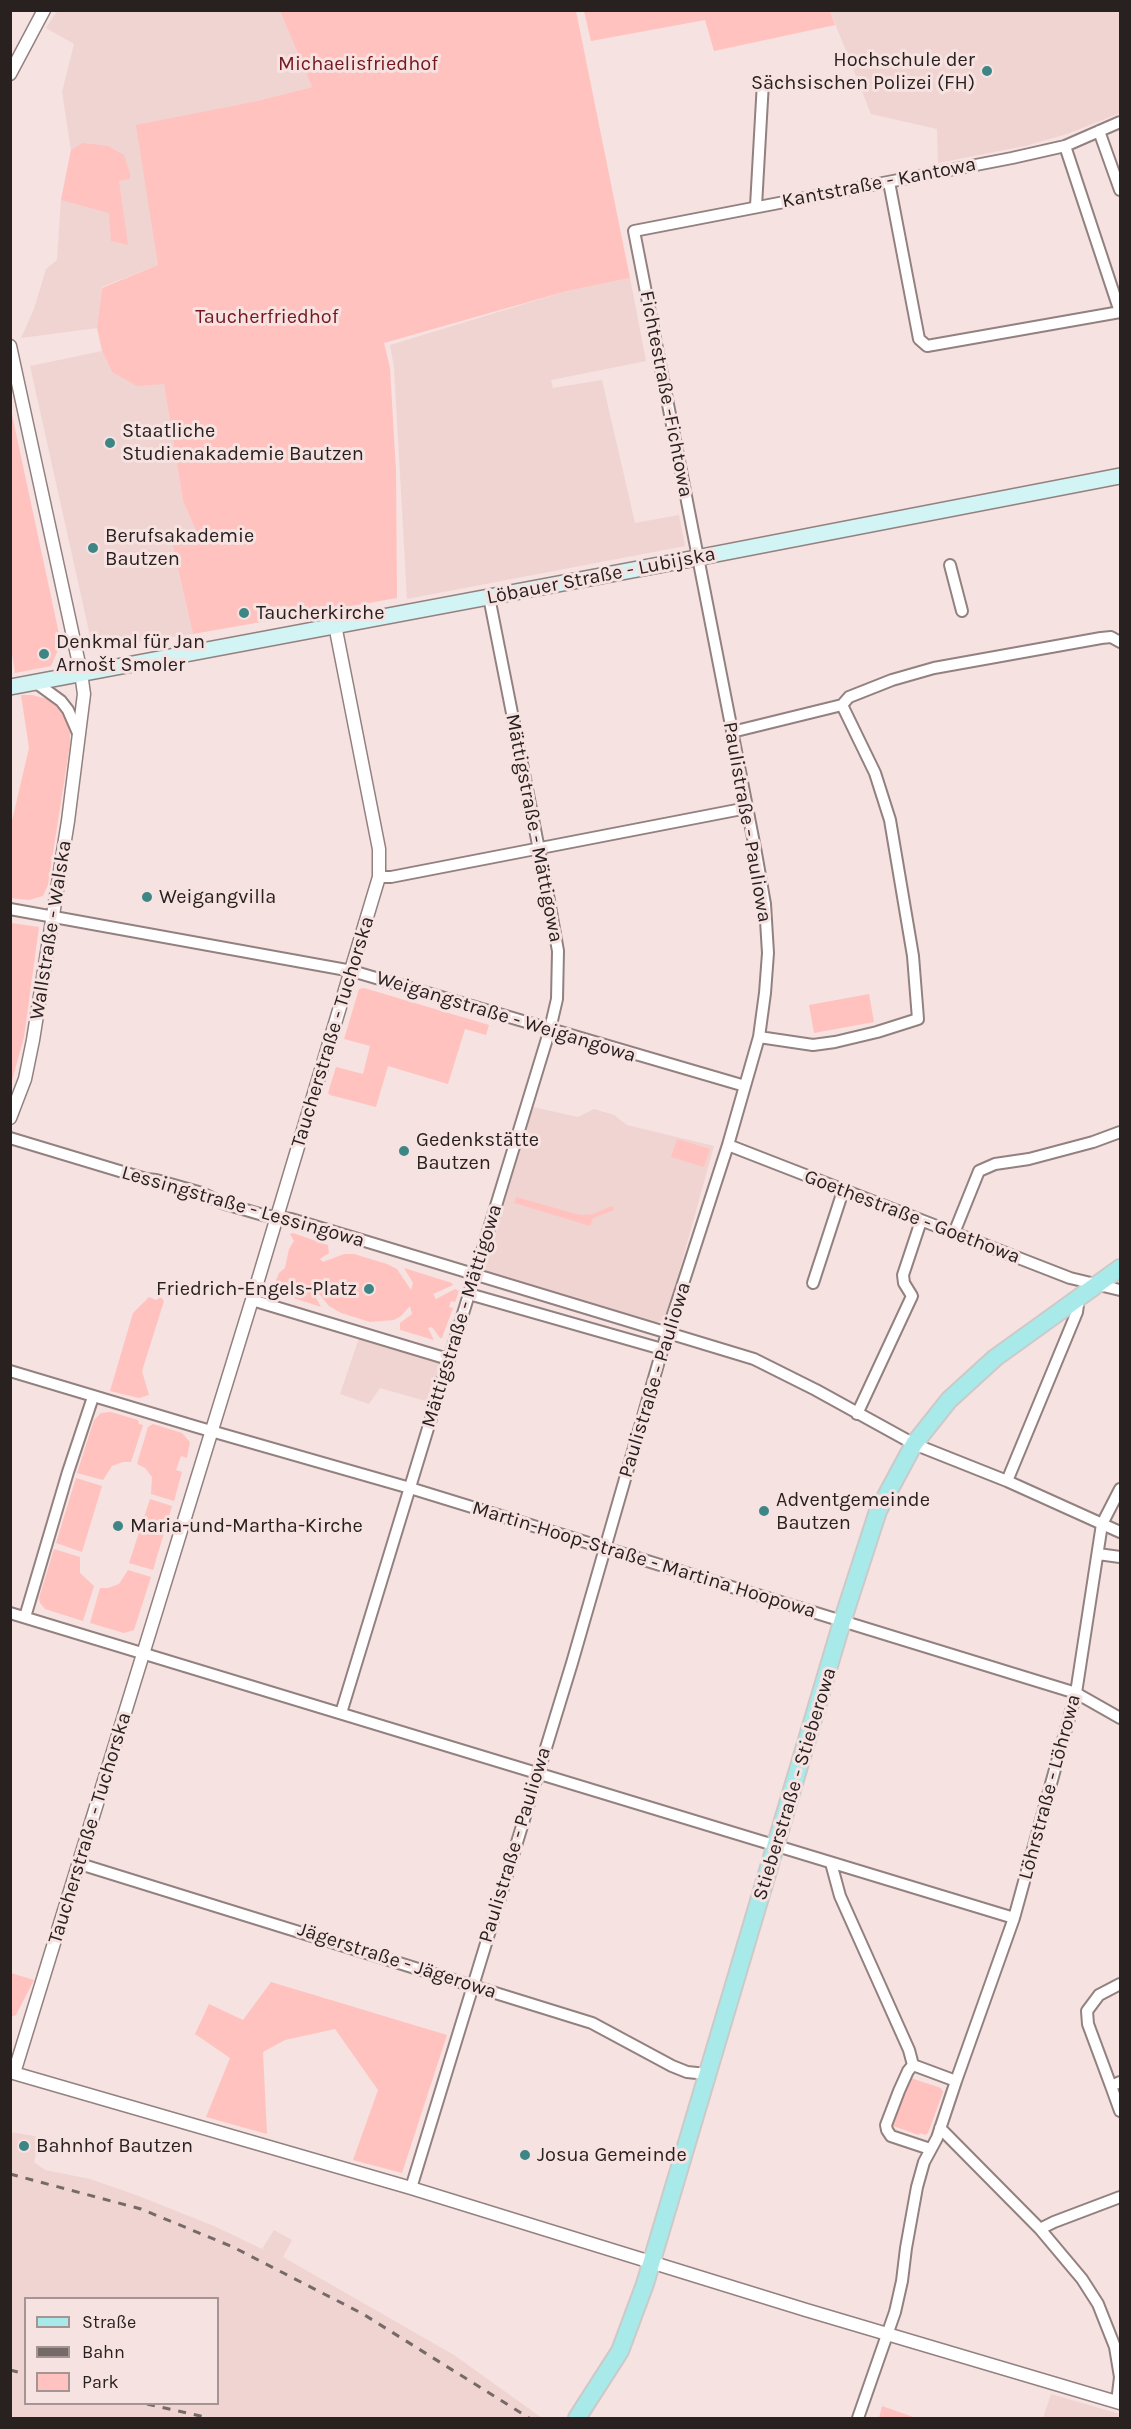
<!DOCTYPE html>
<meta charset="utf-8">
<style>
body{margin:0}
#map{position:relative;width:1131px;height:2429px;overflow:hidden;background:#f6e2e0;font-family:Karla,sans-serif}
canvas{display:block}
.frame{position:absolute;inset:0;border:12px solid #282120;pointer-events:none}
.legend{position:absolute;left:24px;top:2297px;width:195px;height:108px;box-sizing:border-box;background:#f6e2e0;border:2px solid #a49593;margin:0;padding:8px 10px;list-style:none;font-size:18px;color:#282120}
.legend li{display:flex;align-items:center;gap:12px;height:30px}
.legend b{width:30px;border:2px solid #a49593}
</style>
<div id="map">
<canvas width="1131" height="2429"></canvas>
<div class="frame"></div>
<ul class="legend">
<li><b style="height:8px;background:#a7eae9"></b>Straße</li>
<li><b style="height:8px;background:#766a68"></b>Bahn</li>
<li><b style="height:16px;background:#ffc2bf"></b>Park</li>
</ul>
</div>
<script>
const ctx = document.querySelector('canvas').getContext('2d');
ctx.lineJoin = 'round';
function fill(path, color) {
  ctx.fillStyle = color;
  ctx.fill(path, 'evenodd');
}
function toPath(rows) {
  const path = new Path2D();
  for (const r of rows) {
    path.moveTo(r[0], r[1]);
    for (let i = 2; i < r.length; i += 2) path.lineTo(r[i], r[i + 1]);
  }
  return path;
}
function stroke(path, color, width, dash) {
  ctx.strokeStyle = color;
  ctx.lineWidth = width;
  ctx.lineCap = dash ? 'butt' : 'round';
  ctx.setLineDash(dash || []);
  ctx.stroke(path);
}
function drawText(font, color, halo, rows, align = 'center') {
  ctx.font = font + ' Karla,sans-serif';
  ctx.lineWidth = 6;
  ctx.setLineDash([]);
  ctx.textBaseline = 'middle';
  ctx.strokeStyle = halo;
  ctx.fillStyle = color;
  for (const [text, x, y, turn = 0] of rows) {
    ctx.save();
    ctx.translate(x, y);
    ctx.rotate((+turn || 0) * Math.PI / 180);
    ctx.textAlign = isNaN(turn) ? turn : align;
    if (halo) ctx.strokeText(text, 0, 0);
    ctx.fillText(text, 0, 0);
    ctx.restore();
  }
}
const built = toPath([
 [57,11,280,11,312,87,253,102,158,265,102,287,97,328,21,338,34,309,46,269,57,260,61,200,71,150,62,92,74,44,46,28],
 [830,11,1120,11,1120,113,1067,134,1025,146,938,163,937,129,871,114],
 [630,278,646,361,551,380,553,388,602,380,635,523,679,515,685,546,407,599,394,367,390,345,567,291],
 [102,351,112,372,164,384,183,501,197,531,171,538,193,634,107,647,90,636,30,366],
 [533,1107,578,1117,594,1109,614,1115,627,1125,714,1146,666,1319,655,1323,484,1271],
 [359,1338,440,1364,429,1402,380,1388,369,1404,340,1394],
 [11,2132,40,2137,34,2162,45,2170,90,2179,136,2195,214,2226,262,2249,274,2230,292,2240,283,2257,454,2355,542,2418,11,2418],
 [26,2298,218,2298,218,2404,26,2404],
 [1051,2394,1120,2414,1120,2418,1043,2418]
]);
const green = toPath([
 [280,11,576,11,630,278,567,291,384,343,390,368,396,471,397,598,193,634,171,538,196,530,183,501,164,384,137,386,112,372,102,351,97,328,102,288,158,265,136,125,253,102,312,87],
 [584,11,830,11,835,25,714,51,705,20,591,41],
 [83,143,108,146,124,155,130,174,130,179,119,181,128,245,111,241,109,213,61,200,71,150],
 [11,410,61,643,51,666,15,673,10,641],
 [21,695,32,695,47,699,58,706,64,713,70,730,70,744,48,885,43,896,29,900,10,898,11,825,29,748],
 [11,923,39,927,24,1037,11,1084],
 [364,988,489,1025,486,1035,465,1029,448,1084,388,1066,376,1107,330,1095,328,1093,336,1067,363,1074,370,1046,344,1039,359,989],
 [869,994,874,1022,814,1033,809,1005],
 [677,1139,710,1149,704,1167,671,1157],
 [516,1197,580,1215,593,1214,612,1206,614,1210,593,1218,590,1226,514,1203],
 [293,1233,328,1245,329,1253,320,1259,323,1262,344,1254,354,1254,387,1264,397,1269,411,1290,413,1283,404,1268,452,1283,453,1285,433,1294,436,1299,455,1289,459,1291,455,1302,451,1301,449,1307,453,1308,442,1338,440,1338,432,1327,428,1328,434,1340,400,1330,400,1323,412,1314,410,1306,401,1316,394,1320,370,1322,341,1313,329,1306,316,1290,312,1291,321,1307,275,1292,287,1288,278,1285,276,1280,279,1273,285,1268,289,1249,294,1241,290,1234],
 [149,1297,156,1300,161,1297,164,1301,142,1371,149,1395,139,1398,110,1391,133,1313],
 [111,1412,138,1420,139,1424,143,1425,131,1462,123,1462,112,1466,103,1480,77,1473,94,1420,101,1413],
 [153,1424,182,1433,190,1442,187,1458,181,1456,176,1470,182,1472,174,1501,151,1494,152,1477,145,1468,137,1464,148,1427],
 [76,1478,102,1486,82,1552,56,1543],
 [150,1499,172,1506,153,1570,129,1563],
 [54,1549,80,1557,80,1573,94,1586,83,1621,45,1609,40,1603,39,1598],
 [128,1570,151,1577,134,1630,124,1633,90,1623,100,1588,108,1588,119,1584],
 [11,1973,34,1980,16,2015,11,2017],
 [271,1982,447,2035,402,2173,353,2160,378,2090,335,2029,285,2040,263,2052,267,2134,206,2117,230,2058,195,2034,209,2004,243,2020],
 [908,2077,941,2088,943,2092,928,2133,925,2135,920,2133,919,2135,893,2126],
 [882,2406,916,2418,879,2418]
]);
const minor = toPath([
 [1099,131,1120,190],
 [1065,146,1120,312],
 [889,182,919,339,927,346,1120,312],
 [756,206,763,82],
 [950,565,962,611],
 [35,682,61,701,68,710,78,733],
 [732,732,842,705,849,697,892,680,934,668,1101,638,1111,637,1120,642],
 [379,877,391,877,747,808],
 [10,909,352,971,745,1086],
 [759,1037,813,1045,835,1042,877,1032,918,1019,913,956,890,820,875,773,842,705],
 [10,1138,146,1179,156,1180,202,1193,222,1203,263,1215,291,1219,358,1239,754,1359,816,1390,914,1444,1007,1481,1120,1532],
 [728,1145,1070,1278,1120,1290],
 [954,1233,979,1171,995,1164,1029,1159,1093,1142,1120,1132],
 [813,1283,843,1191],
 [469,1294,662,1349],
 [252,1300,448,1359],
 [10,1371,197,1427,410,1488,1076,1693,1120,1718],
 [857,1414,912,1296,904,1283,903,1275,921,1221],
 [1007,1481,1077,1312,1079,1297],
 [1098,1554,1120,1557],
 [10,1613,1014,1918],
 [25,1617,68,1472,93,1397],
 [341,1713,550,1029,557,999,558,951,548,895,489,597],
 [831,1863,840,1896,909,2050,913,2065],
 [80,1864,592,2023,672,2066,687,2072,707,2074],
 [913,2065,908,2071,899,2091,886,2125,887,2130,891,2136,930,2149],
 [956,2081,1014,1918,1076,1693,1102,1524,1120,1489],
 [1120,2082,1111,2086,1120,2111],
 [1111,2086,1088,2024,1087,2011,1099,1995,1120,1984],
 [940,2128,1040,2229,1082,2279,1098,2304,1115,2347,1120,2377,1117,2402],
 [411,2188,572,1663,667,1333,728,1145,759,1037,765,993,768,953,765,904,756,853,634,231,1012,158,1065,146,1120,122],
 [1040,2229,1054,2222,1120,2197],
 [858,2418,895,2312,902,2281,906,2248,917,2187,924,2162,937,2138,956,2081,913,2065]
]);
const tertiary = toPath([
 [10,74,44,10],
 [10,346,81,673,84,694,68,821,33,1040,25,1079,10,1118],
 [10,2072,411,2188,806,2310,1120,2403],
 [14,2073,252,1300,379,877,379,849,335,625]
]);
const secondary = toPath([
 [10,687,675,562,1120,476]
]);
const primary = toPath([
 [577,2418,620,2351,645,2284,842,1622,878,1511,914,1444,949,1400,995,1358,1120,1268]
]);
const rail = toPath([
 [10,2174,141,2209,233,2247,363,2314,529,2418],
 [10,2370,26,2374],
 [147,2404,209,2418]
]);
const markers = [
 [987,71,6,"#3e8685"],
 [110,443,6,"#3e8685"],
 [93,548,6,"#3e8685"],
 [244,613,6,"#3e8685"],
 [44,654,6,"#3e8685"],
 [147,897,6,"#3e8685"],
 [404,1151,6,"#3e8685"],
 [369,1289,6,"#3e8685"],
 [764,1511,6,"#3e8685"],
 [118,1526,6,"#3e8685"],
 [24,2146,6,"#3e8685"],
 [525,2155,6,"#3e8685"]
];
const poiNames = [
 ["Hochschule der",975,60,"right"],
 ["Sächsischen Polizei (FH)",975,83,"right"],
 ["Staatliche",122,431],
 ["Studienakademie Bautzen",122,454],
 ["Berufsakademie",105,536],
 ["Bautzen",105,559],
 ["Taucherkirche",256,613],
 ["Denkmal für Jan",56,642],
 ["Arnošt Smoler",56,665],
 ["Weigangvilla",159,897],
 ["Gedenkstätte",416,1140],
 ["Bautzen",416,1163],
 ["Friedrich-Engels-Platz",357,1289,"right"],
 ["Adventgemeinde",776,1500],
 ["Bautzen",776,1523],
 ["Maria-und-Martha-Kirche",130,1526],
 ["Bahnhof Bautzen",36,2146],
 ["Josua Gemeinde",537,2155]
];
const parkNames = [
 ["Michaelisfriedhof",358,64],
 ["Taucherfriedhof",267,317]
];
const streetNames = [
 ["Kantstraße - Kantowa",879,183,-11],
 ["Fichtestraße -Fichtowa",666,394,79],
 ["Löbauer Straße - Lubijska",601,576,-11],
 ["Paulistraße - Pauliowa",747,822,80],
 ["Mättigstraße - Mättigowa",534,828,79],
 ["Wallstraße - Walska",51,930,-81],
 ["Weigangstraße - Weigangowa",506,1017,17],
 ["Taucherstraße - Tuchorska",333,1032,-73],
 ["Lessingstraße - Lessingowa",243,1207,16],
 ["Goethestraße - Goethowa",912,1217,21],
 ["Mättigstraße - Mättigowa",462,1316,-73],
 ["Paulistraße - Pauliowa",655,1380,-73],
 ["Martin-Hoop-Straße - Martina Hoopowa",644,1560,17],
 ["Stieberstraße - Stieberowa",795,1784,-73],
 ["Löhrstraße - Löhrowa",1050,1787,-75],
 ["Taucherstraße - Tuchorska",90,1828,-73],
 ["Paulistraße - Pauliowa",515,1845,-73],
 ["Jägerstraße - Jägerowa",397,1961,18]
];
fill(built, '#f0d4d2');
fill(green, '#ffc2bf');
stroke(minor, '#938180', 14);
stroke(tertiary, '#938180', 15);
stroke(secondary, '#938180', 18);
stroke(primary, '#cbcac9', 20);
stroke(minor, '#fff', 10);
stroke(tertiary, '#fff', 12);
stroke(secondary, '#d3f4f4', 15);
stroke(primary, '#a7eae9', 16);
stroke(rail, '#766a68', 3, [8, 8]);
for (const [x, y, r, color] of markers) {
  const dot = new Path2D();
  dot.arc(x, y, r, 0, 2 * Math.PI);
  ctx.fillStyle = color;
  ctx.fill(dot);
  stroke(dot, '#f6e2e0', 2);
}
drawText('20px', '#282120', '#f6e2e0', poiNames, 'left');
drawText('20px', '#74171f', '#f6e2e0', parkNames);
drawText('20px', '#282120', '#f6e2e0', streetNames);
</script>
